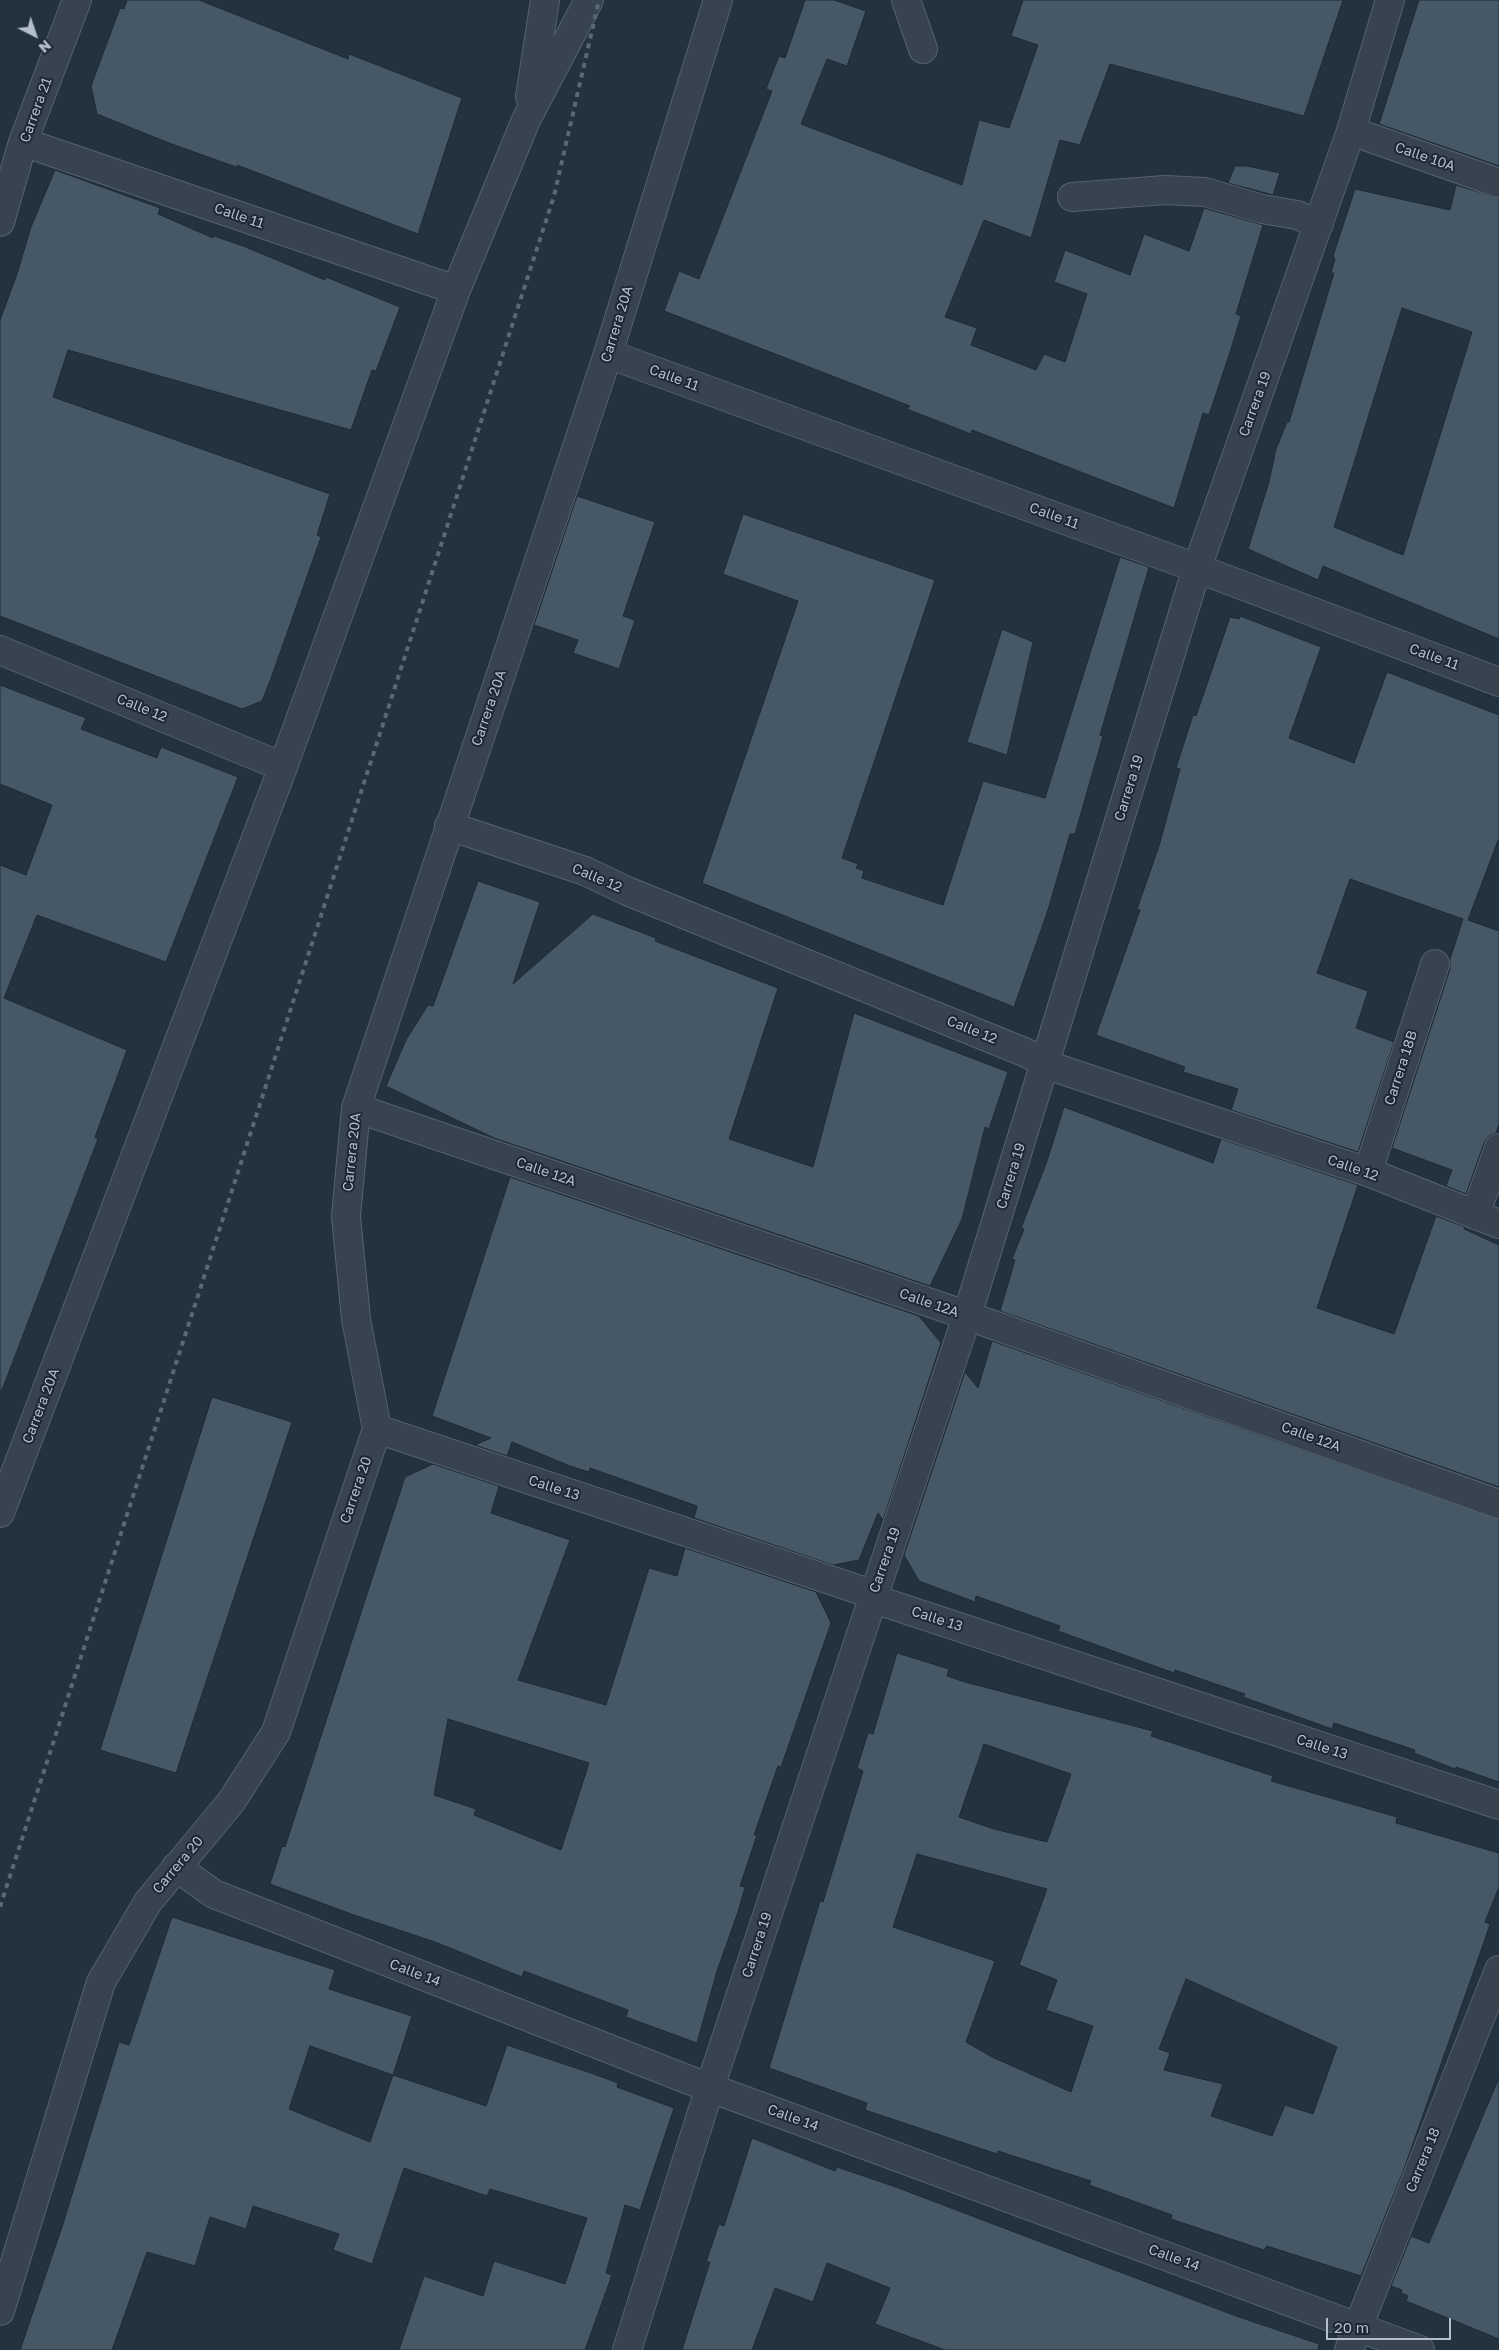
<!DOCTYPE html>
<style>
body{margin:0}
#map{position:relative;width:1499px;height:2350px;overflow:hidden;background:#22323f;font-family:"Golos Text",sans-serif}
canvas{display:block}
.north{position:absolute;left:10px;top:10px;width:50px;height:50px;-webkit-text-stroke:4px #1c2934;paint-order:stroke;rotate:139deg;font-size:14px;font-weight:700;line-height:20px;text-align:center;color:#b3bfca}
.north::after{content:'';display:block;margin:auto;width:18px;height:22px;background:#b3bfca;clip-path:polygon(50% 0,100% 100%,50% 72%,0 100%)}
.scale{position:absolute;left:1326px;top:2318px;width:125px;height:22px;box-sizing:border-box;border:2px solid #b3bfca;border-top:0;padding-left:6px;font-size:15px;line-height:18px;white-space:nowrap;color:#b3bfca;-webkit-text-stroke:4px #1c2934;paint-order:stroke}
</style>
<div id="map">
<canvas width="1499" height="2350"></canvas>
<div class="north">N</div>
<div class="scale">20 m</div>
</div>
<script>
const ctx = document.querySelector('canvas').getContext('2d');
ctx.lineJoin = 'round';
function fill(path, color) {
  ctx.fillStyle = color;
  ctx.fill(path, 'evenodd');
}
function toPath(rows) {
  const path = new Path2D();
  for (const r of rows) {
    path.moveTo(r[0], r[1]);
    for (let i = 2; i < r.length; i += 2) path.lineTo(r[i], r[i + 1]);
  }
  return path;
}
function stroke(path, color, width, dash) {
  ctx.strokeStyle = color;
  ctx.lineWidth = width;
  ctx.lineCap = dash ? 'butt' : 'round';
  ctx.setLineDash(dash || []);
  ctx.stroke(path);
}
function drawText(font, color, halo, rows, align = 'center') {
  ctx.font = font + ' "Golos Text",sans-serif';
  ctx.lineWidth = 4;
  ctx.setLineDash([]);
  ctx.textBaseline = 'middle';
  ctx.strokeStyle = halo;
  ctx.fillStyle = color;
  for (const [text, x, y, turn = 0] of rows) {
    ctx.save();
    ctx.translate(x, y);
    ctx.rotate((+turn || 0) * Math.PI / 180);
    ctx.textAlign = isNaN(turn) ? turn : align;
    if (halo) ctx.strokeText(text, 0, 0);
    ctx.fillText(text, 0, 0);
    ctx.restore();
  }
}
const building = toPath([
 [127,0,199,0,348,59,349,54,462,98,418,234,237,165,239,168,169,143,97,114,91,86,120,8,124,9,127,0],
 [805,0,834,0,866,11,847,66,827,59,801,124,962,185,979,120,1009,128,1038,45,1011,36,1023,0,1343,0,1304,116,1110,64,1080,145,1060,140,1031,238,984,220,945,317,977,328,971,345,1036,370,1044,354,1065,362,1087,294,1054,282,1065,250,1130,275,1144,234,1189,251,1204,208,1263,225,1236,314,1241,316,1231,349,1209,415,1203,413,1174,508,972,430,971,434,907,409,910,406,664,311,679,271,699,279,772,91,766,89,779,56,785,58,805,0],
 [1419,0,1499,0,1499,166,1379,124,1419,0],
 [1235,166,1247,166,1280,173,1273,195,1228,183,1235,166],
 [55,170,160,208,158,214,213,238,214,236,243,246,325,280,326,277,400,307,376,371,372,370,351,430,68,350,53,397,330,494,317,535,321,537,270,681,262,701,242,709,0,616,0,320,17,274,31,227,55,170],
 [1456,185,1499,198,1499,639,1323,566,1318,580,1248,549,1269,482,1276,449,1287,422,1289,422,1334,273,1331,273,1335,259,1333,256,1355,189,1450,210,1456,185],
 [1402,308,1472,332,1403,555,1334,527,1402,308],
 [577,496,655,522,623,616,635,620,619,669,573,653,578,640,534,625,577,496],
 [743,514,935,580,842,858,858,864,856,868,864,871,862,878,943,905,983,781,1045,798,1120,557,1149,567,1100,735,1103,736,1075,834,1070,834,1048,910,1014,1007,702,883,798,601,723,574,743,514],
 [1240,616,1321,647,1289,738,1354,763,1387,672,1499,715,1499,838,1468,920,1499,931,1499,1124,1496,1133,1489,1136,1484,1143,1466,1194,1446,1186,1452,1170,1392,1148,1450,969,1450,959,1463,919,1350,879,1317,973,1368,991,1356,1028,1394,1042,1358,1152,1231,1110,1238,1089,1183,1072,1185,1067,1096,1035,1140,910,1137,909,1159,846,1180,769,1176,768,1193,715,1196,716,1230,617,1239,619,1240,616],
 [1002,629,1033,642,1007,755,967,742,1002,629],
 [0,685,86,718,81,729,157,758,161,747,238,777,166,962,37,915,4,998,127,1050,95,1137,98,1139,2,1390,0,1390,0,865,26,875,52,805,0,784,0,685],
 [478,881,540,902,513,984,593,914,656,938,655,941,778,988,729,1139,813,1167,854,1013,1008,1072,989,1129,985,1127,962,1219,930,1286,494,1138,386,1086,406,1040,428,1005,433,1006,478,881],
 [1064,1107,1213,1163,1221,1139,1358,1185,1317,1308,1394,1334,1436,1216,1465,1227,1464,1229,1499,1245,1499,1487,1000,1311,1015,1260,1012,1259,1024,1229,1021,1228,1046,1164,1064,1107],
 [510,1177,919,1316,941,1343,883,1520,878,1513,859,1560,833,1565,694,1518,697,1506,590,1468,589,1472,570,1466,512,1442,507,1456,475,1445,491,1438,432,1416,510,1177],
 [992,1341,1499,1519,1499,1782,1456,1767,1455,1769,1414,1753,1415,1750,1334,1723,1332,1729,1243,1697,1245,1694,1175,1670,1174,1673,1058,1631,1060,1626,976,1596,975,1602,919,1581,904,1555,965,1372,978,1388,992,1341],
 [212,1397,292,1422,176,1773,100,1750,212,1397],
 [433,1464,499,1486,491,1513,570,1540,518,1680,606,1705,649,1568,677,1576,685,1548,816,1592,831,1623,781,1767,778,1766,754,1835,757,1835,740,1886,745,1887,738,1912,717,1971,697,2043,626,2017,628,2010,524,1971,522,1977,435,1942,354,1915,270,1884,282,1846,285,1847,405,1477,433,1464],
 [448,1719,589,1763,561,1850,474,1815,476,1809,434,1795,448,1719],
 [897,1653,949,1669,947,1676,965,1682,1153,1731,1151,1736,1273,1776,1271,1781,1397,1817,1396,1823,1499,1853,1499,1887,1485,1922,1490,1924,1483,1945,1404,2169,1361,2276,1267,2246,1264,2250,1171,2219,1172,2215,1089,2185,1091,2181,998,2151,997,2154,865,2110,867,2103,769,2068,820,1901,823,1902,863,1771,857,1768,868,1733,873,1734,897,1653],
 [984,1744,1071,1774,1047,1842,994,1829,959,1817,984,1744],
 [917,1854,1047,1889,1019,1965,1057,1980,1046,2010,1093,2026,1071,2092,992,2057,966,2042,995,1961,893,1927,917,1854],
 [1186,1979,1337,2047,1313,2114,1285,2105,1272,2136,1211,2116,1223,2084,1164,2070,1170,2053,1159,2049,1186,1979],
 [172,1917,335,1970,329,1989,412,2016,393,2075,486,2106,507,2045,591,2073,618,2083,617,2087,674,2108,640,2210,625,2205,606,2273,612,2275,585,2350,399,2350,424,2276,483,2296,494,2261,565,2284,587,2218,490,2189,487,2196,404,2168,372,2264,333,2250,339,2234,253,2206,246,2229,210,2217,195,2266,147,2252,112,2350,20,2350,62,2227,119,2042,129,2045,172,1917],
 [310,2046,393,2075,370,2142,289,2109,310,2046],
 [1499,2078,1499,2339,1406,2301,1408,2296,1401,2293,1402,2290,1391,2286,1411,2236,1429,2243,1499,2078],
 [752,2138,835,2171,837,2167,893,2186,1236,2316,1319,2344,1318,2350,945,2350,875,2324,890,2288,827,2263,813,2302,775,2288,752,2350,682,2350,710,2262,706,2262,719,2224,724,2226,752,2138]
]);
const minor = toPath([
 [906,0,923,49],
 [530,97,545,0],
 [1351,131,1499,183],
 [23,142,456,290],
 [1072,197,1165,190,1205,192,1262,209,1297,215,1319,224],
 [0,222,23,142,77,0],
 [608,354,1183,563,1499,682],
 [0,650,283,767],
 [449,826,585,871,627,891,1024,1052,1056,1068,1368,1172,1499,1224],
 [356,1108,954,1311,1499,1504],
 [1368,1172,1435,964],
 [1475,1215,1499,1148],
 [377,1429,860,1590,886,1603,1499,1805],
 [0,1513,283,767,456,290,526,120,589,0],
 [176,1867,214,1894,689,2080,1420,2350],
 [0,2311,101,1982,148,1902,231,1802,276,1732,377,1429,356,1319,346,1216,356,1108,608,354,718,0],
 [627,2350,710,2087,967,1316,1197,568,1351,131,1390,0],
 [1349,2350,1499,1970]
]);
const rail = toPath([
 [0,1907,554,196,599,0]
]);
const streetNames = [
 ["Carrera 21",36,110,-70],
 ["Calle 10A",1425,157,19],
 ["Calle 11",239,216,19],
 ["Carrera 20A",617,324,-73],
 ["Calle 11",674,378,20],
 ["Carrera 19",1255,404,-70],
 ["Calle 11",1054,516,20],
 ["Calle 11",1434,657,20],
 ["Calle 12",142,708,22],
 ["Carrera 20A",489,708,-71],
 ["Carrera 19",1129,788,-73],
 ["Calle 12",597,878,23],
 ["Calle 12",972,1030,22],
 ["Carrera 18B",1401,1068,-72],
 ["Carrera 20A",352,1152,-84],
 ["Calle 12",1353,1168,19],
 ["Calle 12A",546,1172,19],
 ["Carrera 19",1011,1176,-73],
 ["Calle 12A",929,1303,19],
 ["Carrera 20A",41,1406,-69],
 ["Calle 12A",1311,1437,20],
 ["Calle 13",554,1488,18],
 ["Carrera 20",356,1490,-71],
 ["Carrera 19",885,1560,-71],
 ["Calle 13",937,1619,18],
 ["Calle 13",1322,1747,18],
 ["Carrera 20",178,1865,-50],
 ["Carrera 19",757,1945,-72],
 ["Calle 14",415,1973,21],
 ["Calle 14",793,2118,20],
 ["Carrera 18",1423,2160,-68],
 ["Calle 14",1174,2258,20]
];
fill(building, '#465866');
stroke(building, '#1e2b36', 1);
stroke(minor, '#55626d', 30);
stroke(minor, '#37444f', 28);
stroke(rail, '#586976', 4, [5, 5]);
drawText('14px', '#b3bfca', '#1c2934', streetNames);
</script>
